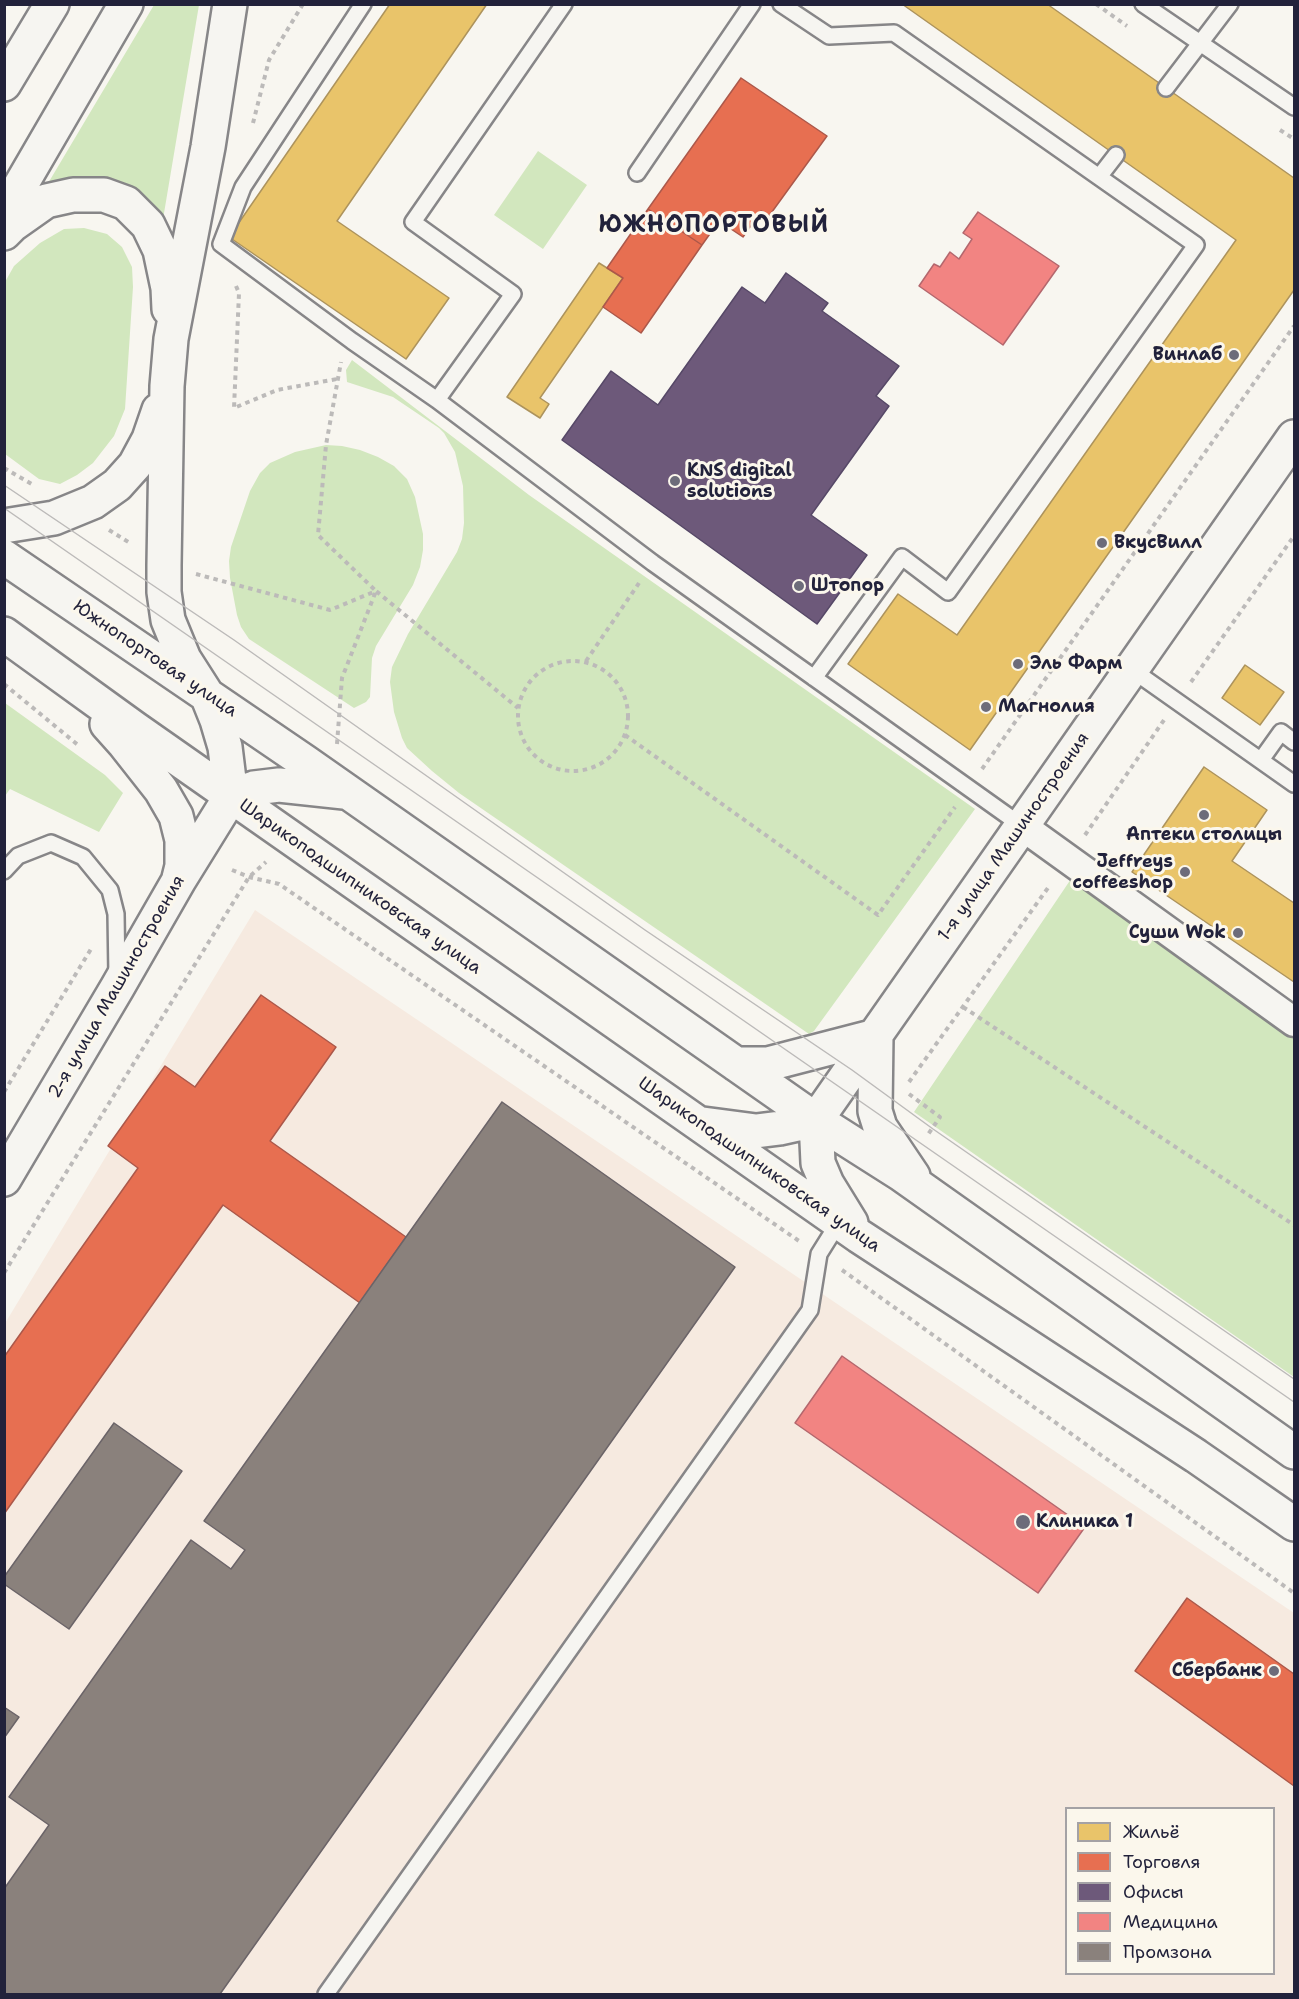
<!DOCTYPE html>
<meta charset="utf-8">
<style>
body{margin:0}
#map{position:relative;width:1299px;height:1999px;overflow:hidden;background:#f8f6f0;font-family:"Shantell Sans",sans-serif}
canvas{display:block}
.frame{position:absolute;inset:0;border:6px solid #22223b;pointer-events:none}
.legend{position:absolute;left:1065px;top:1807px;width:210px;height:168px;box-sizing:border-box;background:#fbf7ec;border:2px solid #a4a2a5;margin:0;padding:8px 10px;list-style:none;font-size:18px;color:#22223b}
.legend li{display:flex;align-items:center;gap:12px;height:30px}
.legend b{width:30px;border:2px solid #a4a2a5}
</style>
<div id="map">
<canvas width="1299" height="1999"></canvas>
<div class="frame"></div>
<ul class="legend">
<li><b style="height:16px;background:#e9c46a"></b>Жильё</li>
<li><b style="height:16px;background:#e76f51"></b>Торговля</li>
<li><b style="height:16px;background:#6d597a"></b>Офисы</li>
<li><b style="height:16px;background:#f28482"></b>Медицина</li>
<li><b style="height:16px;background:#8a817c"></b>Промзона</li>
</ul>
</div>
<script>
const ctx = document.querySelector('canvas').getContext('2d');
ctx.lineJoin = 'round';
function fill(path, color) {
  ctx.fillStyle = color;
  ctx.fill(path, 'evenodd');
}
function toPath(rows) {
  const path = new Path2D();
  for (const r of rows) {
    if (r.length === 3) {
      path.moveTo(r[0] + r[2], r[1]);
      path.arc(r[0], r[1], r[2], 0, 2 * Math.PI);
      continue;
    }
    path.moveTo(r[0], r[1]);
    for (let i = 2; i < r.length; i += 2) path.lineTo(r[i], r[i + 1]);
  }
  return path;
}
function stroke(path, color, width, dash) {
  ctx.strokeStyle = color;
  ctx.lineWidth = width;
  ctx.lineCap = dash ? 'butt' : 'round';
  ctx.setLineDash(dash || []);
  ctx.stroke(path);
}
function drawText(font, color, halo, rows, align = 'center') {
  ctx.font = font + ' "Shantell Sans",sans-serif';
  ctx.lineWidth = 6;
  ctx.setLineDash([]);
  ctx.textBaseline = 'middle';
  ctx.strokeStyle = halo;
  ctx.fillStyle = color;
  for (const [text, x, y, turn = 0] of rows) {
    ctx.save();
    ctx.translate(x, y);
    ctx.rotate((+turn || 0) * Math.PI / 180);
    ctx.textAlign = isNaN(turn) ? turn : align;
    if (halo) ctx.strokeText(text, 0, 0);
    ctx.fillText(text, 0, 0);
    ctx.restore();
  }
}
const built = toPath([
 [255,910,1294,1613,1294,1994,5,1994,4,1325],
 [1066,1808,1274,1808,1274,1974,1066,1974]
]);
const green = toPath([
 [154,5,199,5,162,225,47,185],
 [538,151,587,185,543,249,494,215],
 [84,228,107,234,122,247,132,267,133,287,125,409,114,436,93,463,77,475,60,484,39,479,5,454,5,282,14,266,40,243,64,229],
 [352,360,529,495,975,809,814,1031,809,1034,459,793,432,771,407,748,402,738,394,712,390,682,392,667,408,634,457,552,462,539,464,523,463,486,455,452,444,433,439,428,393,397,347,382,346,370],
 [326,445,342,446,360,450,378,457,394,466,407,479,415,497,423,534,423,550,420,567,413,585,376,646,372,658,370,697,366,702,354,708,249,639,241,627,237,615,230,578,229,561,231,547,250,491,260,473,270,463,295,452],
 [5,703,105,775,123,793,99,832,10,789,5,796],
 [1073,876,1294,1034,1294,1377,914,1112]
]);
const homes = toPath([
 [390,4,487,4,337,221,449,298,406,359,229,237,390,4],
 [902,4,1047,4,1294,178,1294,290,970,750,848,664,898,594,957,635,1236,240,902,4],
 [599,263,623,278,540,398,549,404,540,418,507,397,599,263],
 [1245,665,1284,692,1260,725,1222,698,1245,665],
 [1204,767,1267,810,1232,861,1294,903,1294,982,1132,872,1204,767]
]);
const shops = toPath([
 [741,78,827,136,769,216,761,211,743,237,719,221,702,245,648,209,741,78],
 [648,209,702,245,641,333,603,307,623,278,607,268,648,209],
 [261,995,336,1047,270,1141,406,1237,360,1303,223,1205,4,1514,4,1357,138,1168,108,1146,165,1066,195,1087,261,995],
 [1187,1598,1294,1674,1294,1786,1135,1671,1187,1598]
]);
const offices = toPath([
 [786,273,828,303,822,311,899,366,876,396,889,406,811,515,867,555,817,624,562,440,611,371,658,405,742,287,765,303,786,273]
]);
const health = toPath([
 [978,212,1059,266,1003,345,919,286,934,264,940,267,950,252,959,259,972,239,963,233,978,212],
 [842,1356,1085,1527,1038,1593,795,1423,842,1356]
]);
const industry = toPath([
 [502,1102,735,1267,220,1994,4,1994,4,1889,49,1825,9,1797,191,1540,231,1569,245,1550,204,1521,502,1102],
 [114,1423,182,1471,69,1629,4,1584,4,1577,114,1423],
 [4,1707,19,1717,4,1738,4,1707]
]);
const path = toPath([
 [1096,4,1127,26],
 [253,123,269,60,303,4],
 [1280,130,1294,139],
 [236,286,239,293,234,408,277,390,337,379],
 [4,468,35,486],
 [109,530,130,543],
 [196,574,330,610,376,591,518,708],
 [586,661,639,583],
 [573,716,55],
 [1191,682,1294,536],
 [4,684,78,745],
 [625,735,878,915,955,807],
 [337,744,342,678,376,591,318,535,326,445,341,362],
 [982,769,1294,326],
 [1085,835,1164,720],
 [232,870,249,877,279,884,799,1241],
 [963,1007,1294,1225],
 [909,1082,1050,885],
 [4,1092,91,949],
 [909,1094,940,1117,927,1136],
 [842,1270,1294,1593],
 [4,1273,249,877,266,862]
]);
const lane = toPath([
 [363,4,243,187,221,244,352,341,437,400,653,563,1022,826],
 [781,4,829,36,894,33,1099,177],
 [1143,4,1294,107],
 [1166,88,1230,4],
 [637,173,752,4],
 [437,400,513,294,413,222,564,4],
 [1131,669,1294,784],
 [814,678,902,557,948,592,1196,245,1099,177,1116,155],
 [1261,760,1281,732,1294,742],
 [4,871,18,856,51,843,83,857,110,890,116,914,117,976],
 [326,1994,810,1310,819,1254,839,1222]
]);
const street = toPath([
 [1022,826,1294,1022]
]);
const secondary = toPath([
 [230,4,208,147,171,339,167,386,164,565,164,592,168,620,184,659,207,695,217,720,225,747,231,796],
 [4,214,126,4],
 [4,233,12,225,46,201,73,195,104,195,126,203,148,225,160,250,168,288,169,309],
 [4,526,54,518,93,502,117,485,135,465,149,439,159,410],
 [4,557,305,762,816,1120,901,1174,1294,1452],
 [4,634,134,728,859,1236,1196,1456,1294,1524],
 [107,724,124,743,161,790,176,816,182,840,182,866,179,878],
 [231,796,254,788,279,785,344,792],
 [876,1036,875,1111,880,1127,913,1176],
 [736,1064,768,1064,876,1036],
 [816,1120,1294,437],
 [816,1120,818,1163,827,1184,851,1223],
 [703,1124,756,1131,780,1128,816,1120],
 [4,1179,117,988,179,880,231,796]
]);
const primary = toPath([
 [4,84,52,4]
]);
const tram = toPath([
 [4,485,234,640,645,930,852,1070,933,1129,1294,1379],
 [4,508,1294,1402]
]);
const markers = [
 [1234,355,6,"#6d6c7a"],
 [675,481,6,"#6d6c7a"],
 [1102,543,6,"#6d6c7a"],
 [799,586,6,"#6d6c7a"],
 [1018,664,6,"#6d6c7a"],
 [986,707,6,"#6d6c7a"],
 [1204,815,6,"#6d6c7a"],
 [1185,872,6,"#6d6c7a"],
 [1238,933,6,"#6d6c7a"],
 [1023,1522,8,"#6d6c7a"],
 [1274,1671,6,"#6d6c7a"]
];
const poiNames = [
 ["Винлаб",1222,355,"right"],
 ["KNS digital",687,471],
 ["solutions",687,492],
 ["ВкусВилл",1114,543],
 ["Штопор",811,586],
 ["Эль Фарм",1030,664],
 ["Магнолия",998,707],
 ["Аптеки столицы",1204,835,"center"],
 ["Jeffreys",1173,862,"right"],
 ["coffeeshop",1173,883,"right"],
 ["Суши Wok",1226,933,"right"],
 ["Клиника 1",1036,1522],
 ["Сбербанк",1262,1671,"right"]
];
const streetNames = [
 ["Южнопортовая улица",155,659,34],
 ["1-я улица Машиностроения",1014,837,-55],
 ["Шарикоподшипниковская улица",360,887,35],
 ["2-я улица Машиностроения",117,987,-60],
 ["Шарикоподшипниковская улица",759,1165,35]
];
const districtNames = [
 ["ЮЖНОПОРТОВЫЙ",714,226]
];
fill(built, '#f6eae0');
fill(green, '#d2e7be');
fill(homes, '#e9c46a');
stroke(homes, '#ad935c', 1.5);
fill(shops, '#e76f51');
stroke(shops, '#ac584a', 1.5);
fill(offices, '#6d597a');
stroke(offices, '#564867', 1.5);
fill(health, '#f28482');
stroke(health, '#b4676d', 1.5);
fill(industry, '#8a817c');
stroke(industry, '#6b6468', 1.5);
stroke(lane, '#878688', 20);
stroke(street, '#878688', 33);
stroke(secondary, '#878688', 38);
stroke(primary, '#878688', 38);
stroke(path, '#bcbab9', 4, [4.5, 4.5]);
stroke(lane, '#f6f5f1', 15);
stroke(street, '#f6f5f1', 28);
stroke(secondary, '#f6f5f1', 33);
stroke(primary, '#f6f5f1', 33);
stroke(tram, '#bcbab9', 1.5);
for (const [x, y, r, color] of markers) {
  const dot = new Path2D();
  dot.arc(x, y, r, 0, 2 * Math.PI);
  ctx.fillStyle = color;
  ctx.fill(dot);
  stroke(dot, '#fbf7ec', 2);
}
drawText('bold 18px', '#22223b', '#fbf7ec', poiNames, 'left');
drawText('18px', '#22223b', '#fbf7ec', streetNames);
ctx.letterSpacing = '1.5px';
drawText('bold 24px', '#22223b', '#fbf7ec', districtNames);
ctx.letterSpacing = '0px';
</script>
